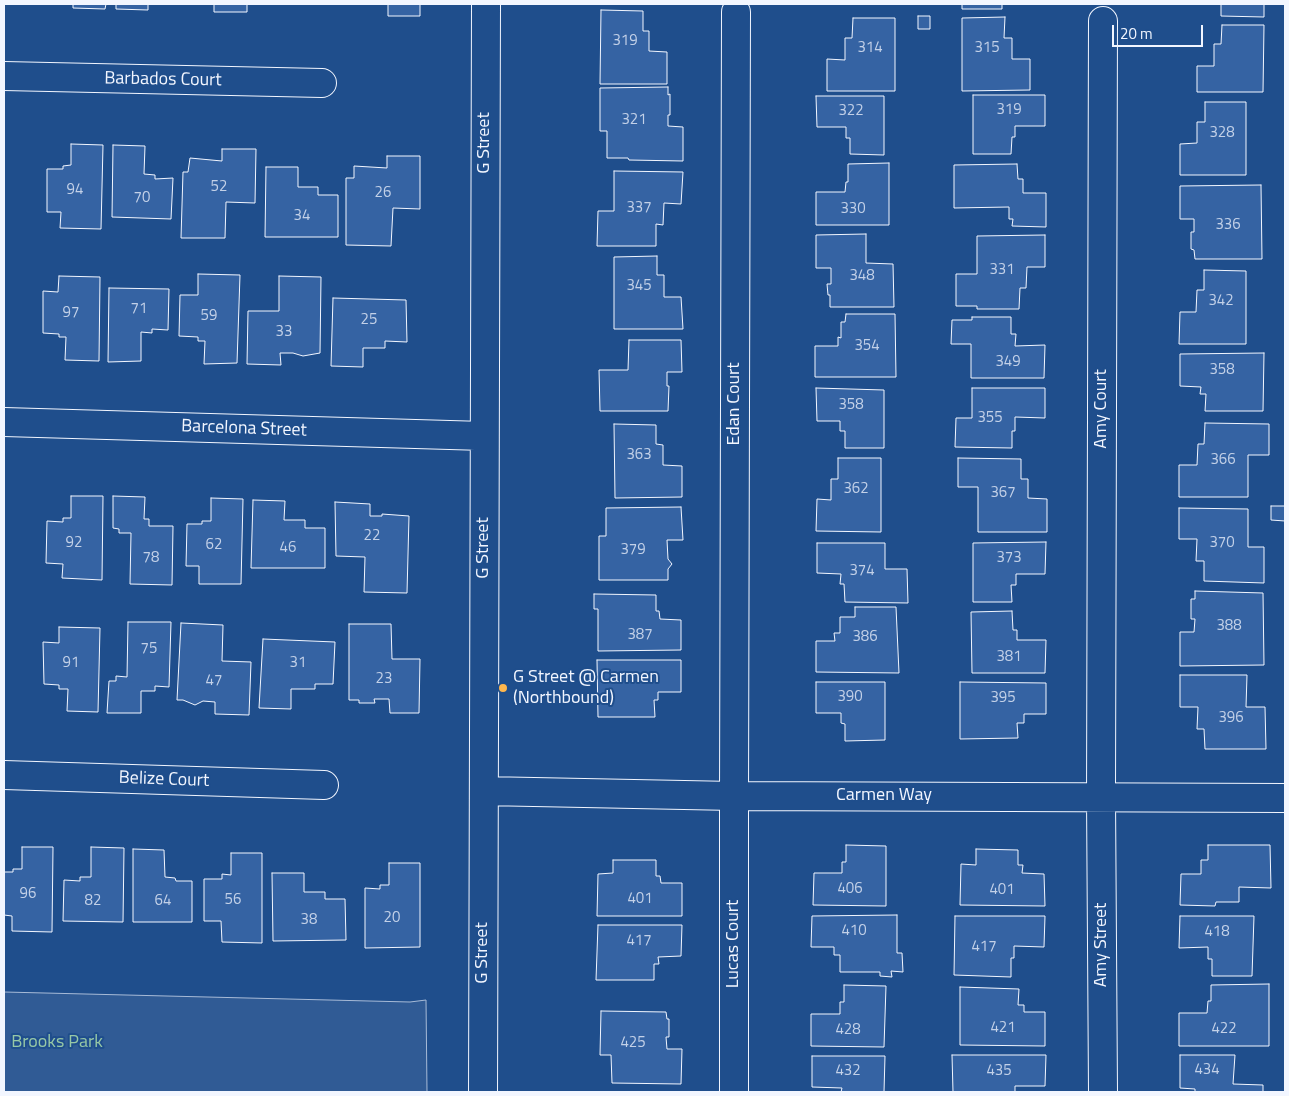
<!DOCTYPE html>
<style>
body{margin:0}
#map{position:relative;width:1289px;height:1096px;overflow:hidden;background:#1f4e8c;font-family:"Titillium Web",sans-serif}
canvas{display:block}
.frame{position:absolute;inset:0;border:5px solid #f2f6ff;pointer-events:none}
.scale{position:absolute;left:1112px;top:25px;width:91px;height:22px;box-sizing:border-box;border:2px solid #f2f6ff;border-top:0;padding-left:6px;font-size:15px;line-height:18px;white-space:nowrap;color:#f2f6ff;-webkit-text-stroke:4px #1f4e8c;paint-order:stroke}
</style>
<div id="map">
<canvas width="1289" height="1096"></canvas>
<div class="frame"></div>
<div class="scale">20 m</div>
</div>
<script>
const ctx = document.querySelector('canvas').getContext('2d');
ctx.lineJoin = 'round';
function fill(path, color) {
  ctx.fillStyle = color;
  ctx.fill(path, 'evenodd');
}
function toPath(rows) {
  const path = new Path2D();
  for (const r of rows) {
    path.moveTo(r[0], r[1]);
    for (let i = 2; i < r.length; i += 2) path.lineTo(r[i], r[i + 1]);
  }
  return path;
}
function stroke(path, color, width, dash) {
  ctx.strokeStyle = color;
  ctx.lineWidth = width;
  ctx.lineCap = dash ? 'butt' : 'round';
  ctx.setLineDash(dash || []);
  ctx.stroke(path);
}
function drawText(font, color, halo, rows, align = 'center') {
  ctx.font = font + ' "Titillium Web",sans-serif';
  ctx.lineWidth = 4;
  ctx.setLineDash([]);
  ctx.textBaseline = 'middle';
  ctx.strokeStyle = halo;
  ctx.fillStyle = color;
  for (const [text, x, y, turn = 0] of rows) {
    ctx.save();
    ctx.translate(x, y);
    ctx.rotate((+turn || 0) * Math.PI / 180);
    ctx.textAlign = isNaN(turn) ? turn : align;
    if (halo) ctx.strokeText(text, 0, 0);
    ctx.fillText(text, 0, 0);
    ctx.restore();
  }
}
const built = toPath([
 [4,992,410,1002,426,1000,427,1092,4,1092,4,992]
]);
const building = toPath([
 [73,4,106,4,105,9,73,8,73,4],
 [116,4,148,4,148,10,116,9,116,4],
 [214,4,247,4,247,12,214,12,214,4],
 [388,4,420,4,420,16,388,16,388,4],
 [962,4,1002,4,1002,9,962,9,962,4],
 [1221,4,1264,4,1264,17,1221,16,1221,4],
 [601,10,643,11,643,31,649,31,649,51,667,52,667,84,600,84,601,10],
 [918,16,930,16,930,29,918,29,918,16],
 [1005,17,1004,38,1012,38,1012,59,1030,59,1030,90,962,91,962,18,1005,17],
 [853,18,895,18,895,91,827,91,827,59,845,60,845,38,852,38,853,18],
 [1222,25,1264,25,1263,92,1197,92,1197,66,1214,66,1214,44,1221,44,1222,25],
 [668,87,668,95,670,94,670,115,668,115,668,126,683,127,683,161,629,160,628,158,607,158,607,131,600,131,600,88,668,87],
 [973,95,1045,95,1045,126,1015,126,1015,137,1012,137,1011,154,973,154,973,95],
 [816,96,884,96,884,155,850,154,850,138,846,138,846,127,817,127,816,96],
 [1205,102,1246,102,1246,175,1180,175,1180,144,1197,143,1197,122,1205,122,1205,102],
 [71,144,103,145,101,229,60,228,61,212,47,212,47,169,63,169,63,166,71,165,71,144],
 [113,145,145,146,144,174,155,175,155,179,173,178,171,219,112,217,113,145],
 [222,149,256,149,255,203,226,202,225,238,181,238,183,172,188,172,190,158,222,161,222,149],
 [387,156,420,156,420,209,393,208,391,246,346,245,346,178,354,178,354,166,387,168,387,156],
 [889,163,889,225,816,225,816,192,845,192,846,182,848,182,848,164,889,163],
 [1017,164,1018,179,1023,179,1023,193,1046,193,1046,227,1012,226,1013,219,1009,219,1009,207,954,208,954,165,1017,164],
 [266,167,298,167,298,187,318,187,318,195,338,195,338,237,265,237,266,167],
 [614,171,683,172,681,204,664,203,663,225,656,224,656,246,597,246,598,211,614,211,614,171],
 [1261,185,1262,259,1195,259,1194,250,1191,249,1191,232,1194,232,1194,219,1180,219,1180,186,1261,185],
 [866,234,866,263,893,264,894,307,830,307,830,295,828,295,827,284,831,284,831,268,816,268,816,235,866,234],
 [1045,235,1045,267,1027,267,1026,288,1020,288,1019,309,977,309,977,306,956,306,956,274,977,274,977,236,1045,235],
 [657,256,657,275,664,275,664,297,681,297,683,329,614,329,614,257,657,256],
 [1204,270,1246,271,1246,344,1179,344,1180,312,1196,312,1197,290,1204,290,1204,270],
 [198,274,240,275,237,363,204,364,205,341,198,341,198,337,179,336,180,295,198,295,198,274],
 [59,276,100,277,99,361,65,360,66,337,59,337,59,334,43,333,43,291,58,292,59,276],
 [279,276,321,277,320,353,303,356,293,353,280,353,281,365,247,364,248,311,279,311,279,276],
 [109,288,169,289,168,330,152,329,152,333,141,332,141,361,108,362,109,288],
 [333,298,406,300,407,342,385,341,385,348,363,348,363,367,331,366,333,298],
 [846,314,895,314,896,377,815,377,815,346,838,346,838,337,841,338,841,322,845,322,846,314],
 [972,317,1011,317,1011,334,1016,334,1015,346,1045,345,1044,378,971,378,971,344,951,344,952,320,972,320,972,317],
 [629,340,681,340,682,372,667,372,667,386,669,386,668,411,600,411,599,370,628,370,629,340],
 [1264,353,1263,411,1205,411,1206,394,1200,394,1201,387,1180,386,1180,354,1264,353],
 [816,388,884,390,884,448,845,448,845,431,840,431,840,421,817,421,816,388],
 [972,388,1045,388,1045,418,1015,417,1015,431,1012,431,1012,448,955,447,956,418,972,418,972,388],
 [1205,423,1269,424,1269,455,1248,455,1248,497,1179,497,1179,465,1197,465,1198,444,1204,444,1205,423],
 [614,424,656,425,656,444,663,445,663,465,682,466,682,497,615,498,614,424],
 [838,458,881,458,881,532,816,531,817,499,831,500,831,479,838,479,838,458],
 [958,458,1021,459,1021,479,1028,479,1028,498,1047,499,1047,532,978,532,978,487,958,487,958,458],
 [71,496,103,496,102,580,62,578,63,564,46,563,47,521,63,522,63,518,71,518,71,496],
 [113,496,145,497,144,519,149,519,149,526,173,526,172,585,130,584,131,533,119,533,119,529,113,528,113,496],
 [211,498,243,499,241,584,199,584,199,566,186,566,187,524,202,524,202,521,211,521,211,498],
 [253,500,285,501,284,520,305,520,305,528,325,528,325,568,251,568,253,500],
 [335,502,370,504,370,516,382,516,382,514,409,516,407,593,364,592,365,557,336,556,335,502],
 [1271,506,1285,506,1285,521,1271,520,1271,506],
 [681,507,683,540,667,540,668,559,672,564,668,569,668,580,599,580,599,536,606,536,606,508,681,507],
 [1179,508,1248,509,1248,547,1264,547,1264,583,1204,581,1204,561,1196,561,1197,539,1179,539,1179,508],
 [1046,542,1045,574,1016,574,1016,585,1011,585,1012,602,973,602,973,543,1046,542],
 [817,543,885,543,885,569,907,569,908,603,845,602,844,584,840,584,841,574,817,573,817,543],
 [1195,591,1263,593,1264,665,1180,666,1180,632,1194,632,1195,619,1191,619,1191,599,1195,599,1195,591],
 [594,594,656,595,656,611,659,611,660,619,681,620,681,650,598,651,598,609,594,609,594,594],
 [855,607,896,607,899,673,816,672,816,641,835,641,834,633,840,633,840,617,855,617,855,607],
 [1012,611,1013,630,1017,630,1017,640,1046,640,1045,673,972,673,971,612,1012,611],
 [128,622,171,622,169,687,155,686,155,691,141,691,141,713,107,713,109,681,116,681,116,676,127,677,128,622],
 [181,623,223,625,222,661,251,662,249,715,215,714,215,702,203,701,195,705,183,700,177,700,181,623],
 [349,624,391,624,392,659,420,659,419,713,390,713,389,699,374,699,375,703,359,703,359,700,349,700,349,624],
 [59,627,100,628,98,712,67,711,68,689,59,689,59,685,44,684,43,642,59,643,59,627],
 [263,639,335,642,333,684,315,684,315,689,291,689,291,709,259,708,263,639],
 [597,660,681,660,681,692,658,692,658,700,654,700,655,717,598,717,597,660],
 [1180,675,1247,675,1246,707,1265,707,1266,749,1205,749,1204,729,1197,729,1198,707,1180,707,1180,675],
 [816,682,885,682,885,740,845,741,845,724,841,723,841,713,816,713,816,682],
 [960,682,1046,683,1046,714,1024,714,1024,723,1017,723,1018,738,960,739,960,682],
 [846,845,886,846,886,906,813,905,814,873,842,873,842,862,846,862,846,845],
 [1208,845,1270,845,1271,888,1239,887,1239,902,1216,902,1215,906,1180,905,1181,874,1201,874,1201,860,1208,860,1208,845],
 [22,847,53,847,52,932,12,931,12,916,4,915,4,872,13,872,13,869,22,869,22,847],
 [91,847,124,848,123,922,63,921,64,880,80,881,80,877,91,877,91,847],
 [133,849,164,850,165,877,175,878,176,881,192,881,192,922,133,922,133,849],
 [976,849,1018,850,1018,865,1023,865,1022,873,1044,874,1045,906,960,905,961,864,976,865,976,849],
 [231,853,262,853,262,943,222,942,221,921,204,921,204,879,222,879,222,874,231,875,231,853],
 [613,860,656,860,656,876,660,876,661,883,682,883,682,916,597,916,598,874,613,873,613,860],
 [389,863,420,863,420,947,365,948,365,888,380,889,380,885,389,885,389,863],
 [272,873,304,873,304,892,325,892,325,899,345,899,346,940,273,941,272,873],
 [897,915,897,953,902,953,903,972,891,971,892,977,880,976,880,972,840,972,840,955,834,955,834,947,811,947,812,916,897,915],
 [955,916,1045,916,1044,947,1014,946,1014,958,1011,958,1011,977,954,975,955,916],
 [1180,916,1254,916,1252,976,1212,976,1212,959,1208,959,1208,947,1179,948,1180,916],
 [598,925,682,925,681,956,658,957,659,964,654,964,654,980,596,980,598,925],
 [1269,984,1269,1046,1179,1046,1179,1013,1207,1013,1208,1001,1211,1001,1211,985,1269,984],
 [844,985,886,986,884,1047,811,1046,811,1014,840,1014,840,1002,844,1002,844,985],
 [960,987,1019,989,1018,1005,1024,1005,1024,1012,1045,1012,1045,1046,960,1045,960,987],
 [601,1011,666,1012,667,1019,669,1019,669,1037,666,1037,667,1049,682,1049,681,1084,612,1083,611,1055,600,1055,601,1011],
 [952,1055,1046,1055,1045,1086,1015,1086,1015,1092,953,1092,952,1055],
 [1180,1055,1235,1055,1233,1084,1263,1085,1263,1092,1195,1092,1195,1089,1180,1088,1180,1055],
 [812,1056,885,1056,884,1092,841,1092,842,1088,812,1087,812,1056]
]);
const minor = toPath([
 [4,76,322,83],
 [4,422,484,436],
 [4,775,324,785],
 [484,791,734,796,1285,798],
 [483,1092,486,4],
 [734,1092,734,796,736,12],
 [1103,1092,1101,797,1103,21]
]);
const markers = [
 [503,688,5,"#ffb74d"]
];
const numberNames = [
 ["319",625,41],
 ["314",870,48],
 ["315",987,48],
 ["319",1009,110],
 ["322",851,111],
 ["321",634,120],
 ["328",1222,133],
 ["52",219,187],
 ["94",75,190],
 ["26",383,193],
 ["70",142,198],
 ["337",639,208],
 ["330",853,209],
 ["34",302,216],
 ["336",1228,225],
 ["331",1002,270],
 ["348",862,276],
 ["345",639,286],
 ["342",1221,301],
 ["71",139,309],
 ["97",71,313],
 ["59",209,316],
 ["25",369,320],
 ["33",284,332],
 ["354",867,346],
 ["349",1008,362],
 ["358",1222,370],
 ["358",851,405],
 ["355",990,418],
 ["363",639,455],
 ["366",1223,460],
 ["362",856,489],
 ["367",1003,493],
 ["22",372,536],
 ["92",74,543],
 ["370",1222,543],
 ["62",214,545],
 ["46",288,548],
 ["379",633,550],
 ["78",151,558],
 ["373",1009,558],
 ["374",862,571],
 ["388",1229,626],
 ["387",640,635],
 ["386",865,637],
 ["75",149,649],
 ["381",1009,657],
 ["91",71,663],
 ["31",298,663],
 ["23",384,679],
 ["47",214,681],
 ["390",850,697],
 ["395",1003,698],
 ["396",1231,718],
 ["406",850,889],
 ["401",1002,890],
 ["96",28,894],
 ["401",640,899],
 ["56",233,900],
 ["82",93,901],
 ["64",163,901],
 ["20",392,918],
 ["38",309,920],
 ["410",854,931],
 ["418",1217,932],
 ["417",639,941],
 ["417",984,947],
 ["421",1003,1028],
 ["422",1224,1029],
 ["428",848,1030],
 ["425",633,1043],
 ["434",1207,1070],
 ["432",848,1071],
 ["435",999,1071]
];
const streetNames = [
 ["Barbados Court",163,80,1],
 ["G Street",485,143,-90],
 ["Edan Court",735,404,-90],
 ["Amy Court",1102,409,-90],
 ["Barcelona Street",244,429,2],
 ["G Street",484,548,-90],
 ["Belize Court",164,780,2],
 ["Carmen Way",884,796],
 ["Lucas Court",734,944,-90],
 ["Amy Street",1102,945,-90],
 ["G Street",483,953,-90]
];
const poiNames = [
 ["G Street @ Carmen",513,678],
 ["(Northbound)",513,699]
];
const parkNames = [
 ["Brooks Park",57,1043]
];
fill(built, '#305b95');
stroke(built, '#a8bbd7', 1);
fill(building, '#3563a3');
stroke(building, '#f2f6ff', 1);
stroke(minor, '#f2f6ff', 30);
stroke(minor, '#1f4e8c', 28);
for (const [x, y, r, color] of markers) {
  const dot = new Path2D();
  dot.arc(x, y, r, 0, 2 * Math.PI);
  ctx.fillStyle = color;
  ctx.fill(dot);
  stroke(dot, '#1f4e8c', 2);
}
drawText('15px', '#c3d1e8', null, numberNames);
drawText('18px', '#f2f6ff', '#1f4e8c', streetNames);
drawText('18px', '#f2f6ff', '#1f4e8c', poiNames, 'left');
drawText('18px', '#97c8a6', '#1f4e8c', parkNames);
</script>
